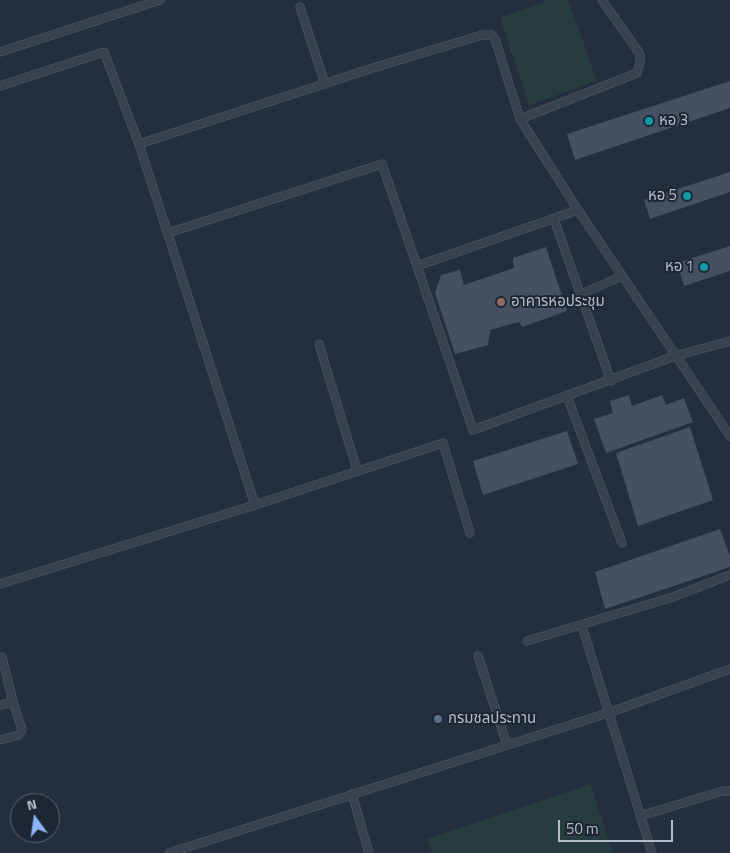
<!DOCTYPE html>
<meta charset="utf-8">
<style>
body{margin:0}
#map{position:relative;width:730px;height:853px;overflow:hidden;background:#242f3e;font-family:"Titillium Web",sans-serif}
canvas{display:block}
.north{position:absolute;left:10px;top:793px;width:50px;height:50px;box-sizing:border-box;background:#1d2633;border:1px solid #59626f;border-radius:50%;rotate:346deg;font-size:14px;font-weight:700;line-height:20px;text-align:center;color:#b4bcc9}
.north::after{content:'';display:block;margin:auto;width:18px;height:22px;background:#8ab4f8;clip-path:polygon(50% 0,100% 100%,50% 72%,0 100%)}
.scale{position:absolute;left:558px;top:820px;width:115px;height:22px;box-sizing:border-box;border:2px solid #b4bcc9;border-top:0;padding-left:6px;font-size:15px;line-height:18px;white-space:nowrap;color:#b4bcc9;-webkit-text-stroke:4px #1d2633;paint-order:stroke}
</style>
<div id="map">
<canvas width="730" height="853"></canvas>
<div class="north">N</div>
<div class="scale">50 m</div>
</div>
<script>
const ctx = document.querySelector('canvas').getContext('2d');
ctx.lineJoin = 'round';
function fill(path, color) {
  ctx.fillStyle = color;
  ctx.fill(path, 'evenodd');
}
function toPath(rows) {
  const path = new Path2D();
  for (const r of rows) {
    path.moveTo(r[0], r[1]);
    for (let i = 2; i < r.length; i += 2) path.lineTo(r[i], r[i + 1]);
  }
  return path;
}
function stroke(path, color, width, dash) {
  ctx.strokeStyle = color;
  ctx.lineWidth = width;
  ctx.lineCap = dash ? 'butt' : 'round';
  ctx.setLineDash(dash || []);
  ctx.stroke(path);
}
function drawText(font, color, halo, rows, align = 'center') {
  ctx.font = font + ' "Titillium Web","Noto Sans Thai",sans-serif';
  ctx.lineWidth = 4;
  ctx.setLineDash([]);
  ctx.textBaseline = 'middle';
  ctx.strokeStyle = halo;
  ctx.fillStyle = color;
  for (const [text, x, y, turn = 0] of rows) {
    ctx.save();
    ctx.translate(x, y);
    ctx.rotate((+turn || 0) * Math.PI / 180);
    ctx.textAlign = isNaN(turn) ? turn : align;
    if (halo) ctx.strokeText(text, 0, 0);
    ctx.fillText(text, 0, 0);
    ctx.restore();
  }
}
const green = toPath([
 [548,0,568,0,597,81,529,105,500,18],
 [590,784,613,853,432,853,427,839]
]);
const building = toPath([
 [730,81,730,108,575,160,567,134],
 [730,172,730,192,650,219,644,200],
 [730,246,730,271,684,286,677,263],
 [546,247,567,311,522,327,519,322,490,330,488,345,455,354,435,293,441,275,460,270,464,285,514,268,513,258],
 [629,395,632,406,662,395,666,405,684,398,693,422,606,453,594,419,613,413,610,401],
 [690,427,713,500,638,526,616,453],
 [567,431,578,464,483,495,473,461],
 [720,529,730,556,730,567,605,609,595,572]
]);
const lane = toPath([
 [300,7,325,84],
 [0,52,160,0],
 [0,86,104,52,139,144,255,505],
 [520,119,637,73,640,62,640,54,602,0],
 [139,144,373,68,482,35,492,35,495,39,520,119,578,210,730,436],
 [554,219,611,381],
 [168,233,382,164,417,266,578,210],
 [417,266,473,430,675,356,730,341],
 [581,294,622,276],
 [319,344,357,470],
 [567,396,622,543],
 [0,584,255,505,443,443,470,533],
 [582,626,652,853],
 [527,641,673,597,730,575],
 [478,656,507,745],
 [0,658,2,657,13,702,22,729,19,735,0,740],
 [0,705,13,702],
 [352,794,369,853],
 [640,816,723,791,730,791],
 [169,853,608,713,730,669]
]);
const markers = [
 [649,121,5,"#0f9aa8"],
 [687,196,5,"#0f9aa8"],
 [704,267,5,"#0f9aa8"],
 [501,302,5,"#8d6e63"],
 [438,719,5,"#5c6f8a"]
];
const poiNames = [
 ["หอ 3",659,121],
 ["หอ 5",677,196,"right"],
 ["หอ 1",694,267,"right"],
 ["อาคารหอประชุม",511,302],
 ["กรมชลประทาน",448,719]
];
fill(green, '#263c3f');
fill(building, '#455162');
stroke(lane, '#565f6c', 9);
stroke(lane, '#38414e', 8);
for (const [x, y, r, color] of markers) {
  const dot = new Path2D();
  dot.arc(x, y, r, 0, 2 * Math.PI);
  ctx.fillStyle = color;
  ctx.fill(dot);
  stroke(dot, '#1d2633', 2);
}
drawText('15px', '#b4bcc9', '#1d2633', poiNames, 'left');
</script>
